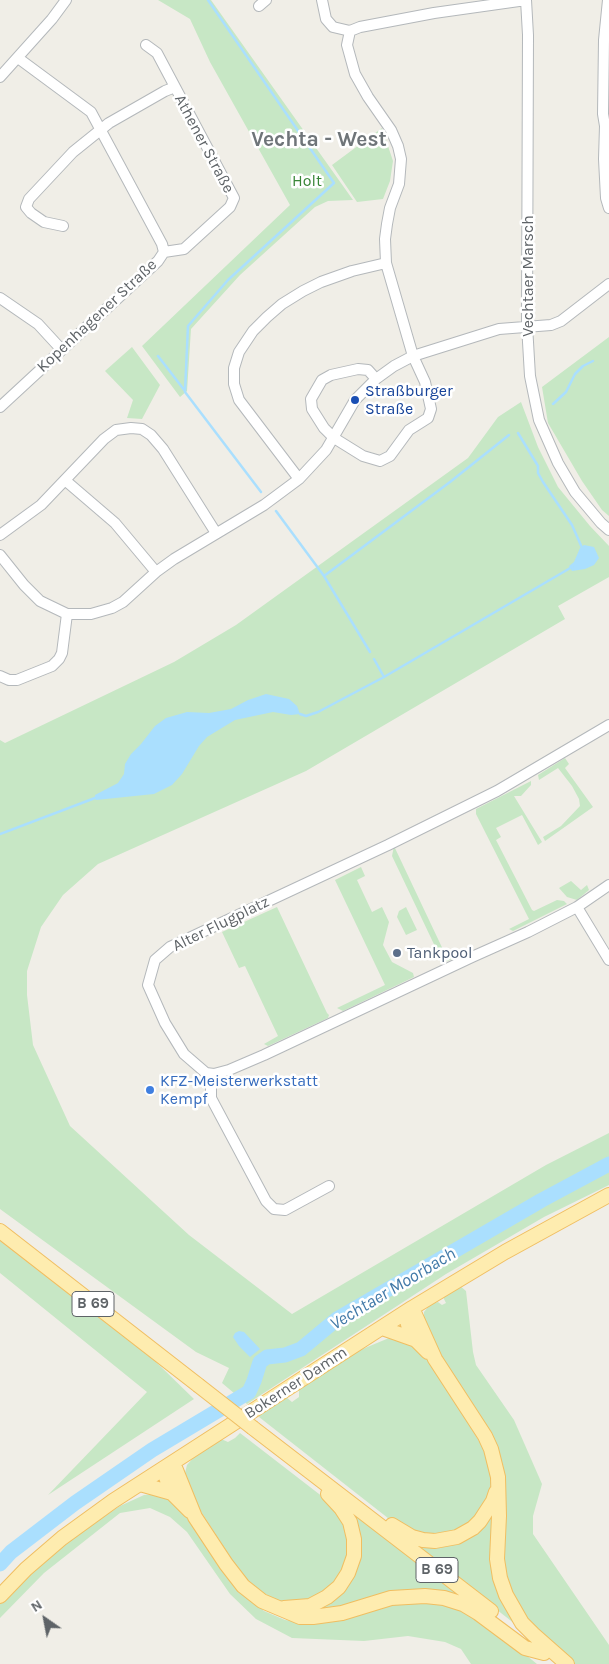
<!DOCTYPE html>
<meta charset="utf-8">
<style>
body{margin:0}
#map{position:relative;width:609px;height:1664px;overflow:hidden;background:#f0eee7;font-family:Karla,sans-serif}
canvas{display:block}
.north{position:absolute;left:20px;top:1594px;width:50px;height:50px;-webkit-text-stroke:4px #fff;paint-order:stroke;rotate:327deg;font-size:14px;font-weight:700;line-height:20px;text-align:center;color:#5e6367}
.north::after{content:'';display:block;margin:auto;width:18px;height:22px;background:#5e6367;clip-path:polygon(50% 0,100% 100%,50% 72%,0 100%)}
</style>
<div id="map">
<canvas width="609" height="1664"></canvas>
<div class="north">N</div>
</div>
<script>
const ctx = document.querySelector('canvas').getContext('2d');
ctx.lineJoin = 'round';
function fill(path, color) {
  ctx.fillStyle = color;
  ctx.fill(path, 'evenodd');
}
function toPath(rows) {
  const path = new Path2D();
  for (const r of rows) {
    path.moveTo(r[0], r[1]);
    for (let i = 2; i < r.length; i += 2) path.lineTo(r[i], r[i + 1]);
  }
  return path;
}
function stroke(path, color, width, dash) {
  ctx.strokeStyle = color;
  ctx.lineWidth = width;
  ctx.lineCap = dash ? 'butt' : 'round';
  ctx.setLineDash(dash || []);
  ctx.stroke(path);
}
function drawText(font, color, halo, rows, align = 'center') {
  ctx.font = font + ' Karla,sans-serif';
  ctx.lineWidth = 5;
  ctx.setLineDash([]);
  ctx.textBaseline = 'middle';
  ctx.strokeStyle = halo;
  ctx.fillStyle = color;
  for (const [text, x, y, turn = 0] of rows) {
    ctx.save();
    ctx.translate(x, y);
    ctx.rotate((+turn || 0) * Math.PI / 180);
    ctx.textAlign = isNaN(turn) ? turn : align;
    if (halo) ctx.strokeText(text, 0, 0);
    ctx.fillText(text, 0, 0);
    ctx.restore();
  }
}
const green = toPath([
 [158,0,211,0,353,200,328,201,315,207,240,275,191,329,187,391,180,397,142,346,290,205,210,62,190,19],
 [382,128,393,161,390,181,383,199,357,202,332,165],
 [609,337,609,516,602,510,582,481,548,423,542,387],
 [132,347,160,385,142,419,127,418,133,400,105,371],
 [521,402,538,447,558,487,590,526,609,546,609,577,558,606,565,619,306,771,98,864,63,895,41,927,27,971,27,995,33,1045,70,1126,189,1235,292,1314,546,1165,609,1133,609,1185,544,1217,446,1274,247,1404,222,1383,229,1368,196,1352,0,1209,0,740,5,743,174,662,236,625,468,458,498,417],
 [565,758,569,764,565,768,593,807,545,841,543,837,561,826,580,806,579,799,572,786,558,768,539,780,538,775],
 [531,781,531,785,521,796,514,796,542,842,538,845,522,815,496,828,501,837,496,840,532,910,534,911,557,900,564,901,567,904,513,931,509,929,529,919,476,814,476,809],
 [394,846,447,958,464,950,466,953,445,962,441,959,392,856],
 [361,867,365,876,357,880,372,912,382,907,389,922,383,945,392,962,413,973,414,977,343,1011,337,1008,385,985,335,880],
 [571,881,581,890,587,885,589,890,577,900,567,897,559,888],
 [277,907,327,1013,329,1015,328,1018,268,1046,264,1044,278,1036,245,966,239,968,222,932],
 [406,907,417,930,406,935,397,917,399,911],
 [0,1241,155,1361,194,1399,48,1495,147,1392,0,1273],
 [459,1285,466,1291,473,1352,476,1365,514,1420,542,1484,533,1516,533,1534,609,1645,609,1664,575,1664,553,1647,531,1626,508,1589,501,1542,505,1485,503,1465,498,1451,451,1374,428,1331,424,1319,424,1312,428,1307,433,1303,438,1302,442,1305,446,1303,443,1297,446,1294],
 [389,1338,405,1340,424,1355,438,1374,485,1451,492,1480,488,1496,478,1515,465,1526,453,1533,429,1535,414,1532,393,1522,259,1417,261,1412,286,1397,292,1402,299,1397,299,1388,353,1353],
 [240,1433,332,1504,345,1525,348,1551,340,1576,329,1590,307,1601,282,1602,273,1599,252,1585,240,1572,198,1507,184,1477,187,1465,194,1457,221,1439,228,1442,235,1438],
 [155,1494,164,1495,183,1510,236,1588,264,1611,285,1620,307,1623,388,1604,431,1601,454,1607,485,1622,537,1664,471,1664,461,1649,445,1642,408,1636,364,1641,292,1638,256,1619,230,1594,187,1532,170,1517,150,1508,120,1513,44,1573,0,1618,0,1603,30,1574,76,1535,120,1506,144,1495],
 [347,1509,460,1595,459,1597,424,1589,403,1590,383,1594,340,1607,305,1613,348,1581],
 [492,1511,491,1547,492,1566,515,1624,413,1544,439,1546]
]);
const water = toPath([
 [584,545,594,547,599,558,594,565,585,569,572,571,569,566,574,562,580,548],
 [266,694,289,699,297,706,300,714,291,715,273,712,235,720,207,737,199,746,182,774,172,785,154,794,96,800,95,798,95,795,118,783,124,774,125,764,131,754,141,744,155,726,166,718,187,712,209,713,231,709,248,700],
 [239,1331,244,1332,260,1349,250,1357,239,1346,233,1337,235,1333]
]);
const stream = toPath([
 [208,0,334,183,228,280,188,326,185,392,261,492],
 [158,356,185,391],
 [553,404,566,392,575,374,583,366,593,361],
 [518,433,538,466,538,473,543,482,572,525,583,550],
 [276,511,324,576,370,652],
 [324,576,450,482,509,435],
 [374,659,384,677],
 [300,714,306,716,318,712,384,677,572,567],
 [0,834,95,798]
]);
const river = toPath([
 [0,1564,11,1552,75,1503,152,1450,249,1392,254,1381,260,1362,267,1357,285,1355,301,1349,337,1319,542,1200,609,1164]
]);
const minor = toPath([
 [322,0,326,19,333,27,350,31,360,27,434,13,526,0],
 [526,0,528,35,527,325,530,376,539,420,558,463,575,492,601,523,609,530],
 [608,0,604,40,603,114,605,126,604,159,606,198,609,208],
 [259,6,266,0],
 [350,31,347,45,355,74,368,97,391,130,398,146,401,159,399,184,390,208,387,224,385,239,386,263,413,356,425,382,431,409,428,418,409,430,390,456,380,461,363,456,334,438,324,428,312,409,311,399,322,380,331,375,358,369,368,370,376,379],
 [146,45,157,53,234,198,230,207,184,249,164,252],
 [0,77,52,19,66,0],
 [63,226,44,222,31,213,26,207,29,199,73,152,109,123,165,91,175,87],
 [0,298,38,324,61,349],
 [0,407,158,261,164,252,162,244,91,112,18,58],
 [299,479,239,400,234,384,234,368,239,352,253,331,267,317,282,304,303,291,321,282,352,271,386,263],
 [66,481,115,523,156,572],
 [0,535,41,505,104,439,116,430,131,428,142,429,151,435,163,449,216,533],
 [0,555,24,585,40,601,67,614,91,614,112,608,123,602,156,572,174,559,264,505,299,479,326,450,355,400,376,379,394,366,413,356,499,329,551,325,561,321,609,284],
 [0,676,9,680,17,680,52,666,59,659,62,653,67,614],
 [609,725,497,791,388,845,170,947,155,960,148,985,165,1023,184,1054,206,1073,214,1074,229,1070,264,1055,472,957,528,932,577,907,609,885],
 [577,907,609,960],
 [214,1074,211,1087,211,1098,266,1201,274,1209,285,1210,329,1186]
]);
const major = toPath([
 [0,1231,198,1385],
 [412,1308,435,1359,485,1436,491,1449,498,1477,499,1516,497,1559,500,1578,506,1595,522,1623,533,1634,567,1664],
 [405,1313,409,1328,416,1340,428,1352],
 [382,1328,416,1340],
 [253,1428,491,1611],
 [172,1463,176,1470,195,1517,226,1564,243,1586,262,1601,300,1617,313,1617,342,1613,391,1598,425,1596,444,1598,463,1604,478,1613,525,1648,544,1653],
 [163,1469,172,1493,190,1511],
 [140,1484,172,1493],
 [392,1525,412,1537,423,1540,435,1541,457,1537,473,1528,480,1521,493,1501,496,1492],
 [0,1596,26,1569,62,1538,113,1501,412,1308,505,1252,609,1195],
 [284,1608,310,1606,327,1597,339,1587,348,1573,354,1556,354,1539,350,1522,341,1508,328,1494]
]);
const majorBridge = toPath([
 [198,1385,253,1428]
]);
const markers = [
 [355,400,5,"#1a4fb4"],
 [397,953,5,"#5c6f8a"],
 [150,1090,5,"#3f7fe0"]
];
const shields = [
 [93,1304,42],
 [437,1570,42]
];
const shieldNames = [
 ["B 69",93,1304],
 ["B 69",437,1570]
];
const streetNames = [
 ["Athener Straße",204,144,62],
 ["Vechtaer Marsch",528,276,-90],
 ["Kopenhagener Straße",97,316,-43],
 ["Alter Flugplatz",221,924,-26],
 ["Bokerner Damm",296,1383,-33]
];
const parkNames = [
 ["Holt",307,181]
];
const transitNames = [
 ["Straßburger",365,391],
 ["Straße",365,409]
];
const serviceNames = [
 ["Tankpool",407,953]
];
const shopNames = [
 ["KFZ-Meisterwerkstatt",160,1081],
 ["Kempf",160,1099]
];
const waterNames = [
 ["Vechtaer Moorbach",393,1289,-31]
];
const districtNames = [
 ["Vechta - West",319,140]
];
fill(green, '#c7e7c5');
fill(water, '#aadffe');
stroke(stream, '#aadffe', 2.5);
stroke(river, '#aadffe', 15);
stroke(minor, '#b4b8bb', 12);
stroke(major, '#f0be61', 16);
stroke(minor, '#fff', 10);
stroke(major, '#feecaf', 14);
stroke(majorBridge, '#f0be61', 16, []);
stroke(majorBridge, '#feecaf', 14);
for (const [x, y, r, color] of markers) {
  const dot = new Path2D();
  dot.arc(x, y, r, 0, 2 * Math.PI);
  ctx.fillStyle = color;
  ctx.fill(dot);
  stroke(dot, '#fff', 2);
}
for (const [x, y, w] of shields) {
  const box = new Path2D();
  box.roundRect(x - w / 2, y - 12.5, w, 25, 4);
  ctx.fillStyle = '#fff';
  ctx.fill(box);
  stroke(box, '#5e6367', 1);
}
drawText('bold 15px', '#5e6367', null, shieldNames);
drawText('16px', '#5e6367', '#fff', streetNames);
drawText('16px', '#388637', '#fff', parkNames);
drawText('16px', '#164399', '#fff', transitNames, 'left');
drawText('16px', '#4e5e75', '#fff', serviceNames, 'left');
drawText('16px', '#366cbe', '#fff', shopNames, 'left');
drawText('italic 18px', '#427aa8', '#fff', waterNames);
drawText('bold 21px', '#6f7579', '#fff', districtNames);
</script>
